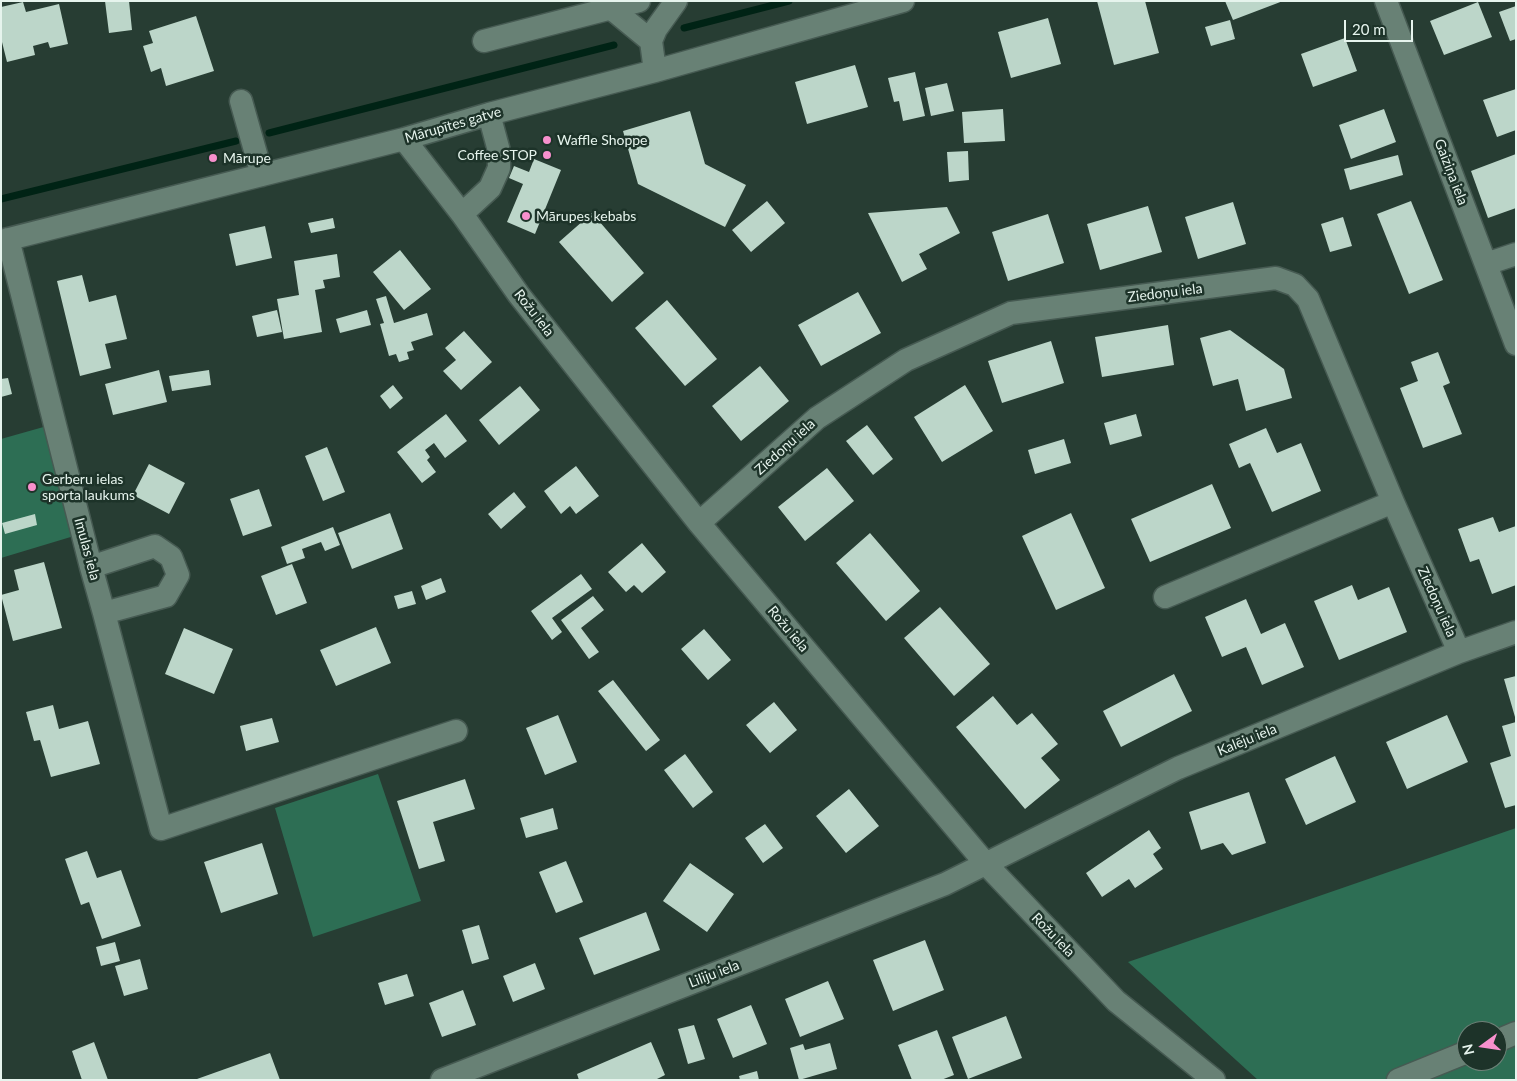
<!DOCTYPE html>
<meta charset="utf-8">
<style>
body{margin:0}
#map{position:relative;width:1517px;height:1081px;overflow:hidden;background:#273d33;font-family:Lato,sans-serif}
canvas{display:block}
.frame{position:absolute;inset:0;border:2px solid #e6f4ed;pointer-events:none}
.north{position:absolute;left:1457px;top:1021px;width:50px;height:50px;box-sizing:border-box;background:#1d3329;border:1px solid #6d8077;border-radius:50%;rotate:256deg;font-size:14px;font-weight:700;line-height:20px;text-align:center;color:#e6f4ed}
.north::after{content:'';display:block;margin:auto;width:18px;height:22px;background:#f790cd;clip-path:polygon(50% 0,100% 100%,50% 72%,0 100%)}
.scale{position:absolute;left:1344px;top:20px;width:69px;height:22px;box-sizing:border-box;border:2px solid #e6f4ed;border-top:0;padding-left:6px;font-size:15px;line-height:18px;white-space:nowrap;color:#e6f4ed;-webkit-text-stroke:4px #1d3329;paint-order:stroke}
</style>
<div id="map">
<canvas width="1517" height="1081"></canvas>
<div class="frame"></div>
<div class="north">N</div>
<div class="scale">20 m</div>
</div>
<script>
const ctx = document.querySelector('canvas').getContext('2d');
ctx.lineJoin = 'round';
function fill(path, color) {
  ctx.fillStyle = color;
  ctx.fill(path, 'evenodd');
}
function toPath(rows) {
  const path = new Path2D();
  for (const r of rows) {
    path.moveTo(r[0], r[1]);
    for (let i = 2; i < r.length; i += 2) path.lineTo(r[i], r[i + 1]);
  }
  return path;
}
function stroke(path, color, width, dash) {
  ctx.strokeStyle = color;
  ctx.lineWidth = width;
  ctx.lineCap = dash ? 'butt' : 'round';
  ctx.setLineDash(dash || []);
  ctx.stroke(path);
}
function drawText(font, color, halo, rows, align = 'center') {
  ctx.font = font + ' Lato,sans-serif';
  ctx.lineWidth = 5;
  ctx.setLineDash([]);
  ctx.textBaseline = 'middle';
  ctx.strokeStyle = halo;
  ctx.fillStyle = color;
  for (const [text, x, y, turn = 0] of rows) {
    ctx.save();
    ctx.translate(x, y);
    ctx.rotate((+turn || 0) * Math.PI / 180);
    ctx.textAlign = isNaN(turn) ? turn : align;
    if (halo) ctx.strokeText(text, 0, 0);
    ctx.fillText(text, 0, 0);
    ctx.restore();
  }
}
const green = toPath([
 [47,426,74,536,1,558,1,439],
 [378,774,421,901,313,937,275,808],
 [1516,828,1516,1080,1258,1080,1128,962],
 [1467,1031,1497,1031,1497,1061,1467,1061]
]);
const stream = toPath([
 [684,28,789,1],
 [269,133,614,45],
 [1,199,236,141]
]);
const building = toPath([
 [105,1,129,1,132,30,109,33],
 [1097,1,1145,1,1159,53,1114,65],
 [1225,1,1283,1,1233,20],
 [23,2,26,12,59,4,68,44,50,48,48,42,33,46,35,55,7,62,1,38,1,7],
 [1478,2,1492,37,1444,55,1430,21],
 [1516,6,1516,39,1510,41,1499,12],
 [196,16,214,71,166,86,161,68,151,72,143,46,153,43,149,31],
 [1048,18,1061,64,1011,78,998,32],
 [1230,20,1235,39,1211,46,1205,27],
 [1345,38,1357,71,1313,87,1301,54],
 [855,65,868,107,807,124,795,82],
 [915,72,925,116,903,121,899,101,894,102,888,78],
 [947,83,954,111,931,116,925,88],
 [1516,89,1516,130,1497,137,1483,100],
 [1003,109,1005,141,964,143,962,112],
 [1384,109,1396,142,1351,159,1339,125],
 [690,111,705,164,746,185,725,227,638,184,623,131],
 [968,151,969,180,949,182,947,152],
 [1516,154,1516,208,1488,218,1471,171],
 [1398,155,1403,175,1350,190,1344,169],
 [534,159,561,170,535,234,507,222,523,184,509,178,514,166,529,172],
 [767,201,785,223,751,252,732,230],
 [1411,201,1443,280,1409,294,1377,214],
 [1233,202,1246,244,1198,259,1185,217],
 [1148,206,1162,252,1100,270,1087,224],
 [947,207,960,233,919,254,927,269,902,282,868,213],
 [592,213,644,273,612,302,559,242],
 [1048,214,1064,263,1008,281,992,232],
 [1343,217,1352,246,1330,252,1321,224],
 [333,218,335,228,311,233,308,223],
 [265,226,272,258,236,266,229,234],
 [400,250,431,289,404,310,373,272],
 [337,254,340,277,323,280,325,288,315,290,322,332,284,339,277,299,299,295,294,261],
 [82,275,89,302,116,295,127,339,105,344,111,368,80,376,57,281],
 [858,292,881,333,821,366,798,325],
 [386,296,394,323,427,313,433,335,411,342,414,350,407,352,409,359,399,362,396,354,389,356,380,324,384,323,376,299],
 [667,300,717,359,685,386,635,328],
 [277,310,282,332,257,337,252,316],
 [367,310,371,325,340,333,336,319],
 [1168,325,1174,365,1102,377,1095,337],
 [1230,330,1284,369,1292,398,1246,411,1238,379,1213,386,1200,338],
 [464,331,492,362,461,390,443,371,456,360,445,348],
 [1051,341,1064,383,1002,403,988,361],
 [1438,352,1450,383,1443,386,1462,434,1423,448,1400,388,1418,381,1411,362],
 [760,366,789,401,741,441,712,406],
 [159,370,167,402,113,415,105,384],
 [209,370,211,385,172,391,169,376],
 [8,378,12,394,1,397,1,379],
 [393,385,403,398,390,409,380,396],
 [965,385,993,431,942,462,914,417],
 [520,386,540,410,499,445,479,420],
 [446,414,467,441,445,458,434,443,425,450,430,457,427,460,436,472,422,483,397,452],
 [1136,414,1142,436,1110,445,1104,423],
 [867,425,893,459,873,475,846,441],
 [1266,428,1277,453,1301,443,1321,491,1272,512,1250,463,1239,468,1229,444],
 [1064,439,1071,463,1035,474,1028,450],
 [327,447,345,492,323,501,305,456],
 [149,464,185,483,169,514,133,495],
 [576,466,599,496,576,514,570,506,561,514,544,491],
 [827,468,854,501,805,541,778,507],
 [1212,484,1231,528,1150,562,1131,519],
 [259,489,272,526,243,536,230,499],
 [514,492,526,507,501,529,488,514],
 [390,513,403,549,352,569,338,533],
 [1071,513,1105,588,1056,610,1022,536],
 [35,514,37,525,5,534,2,523],
 [1493,517,1499,532,1516,526,1516,585,1492,594,1479,559,1470,562,1458,529],
 [333,527,340,545,325,551,321,542,302,549,305,558,287,564,281,547],
 [870,533,920,591,886,621,836,563],
 [642,543,666,572,642,593,634,585,626,592,608,572],
 [44,562,62,628,13,641,1,595,19,590,14,570],
 [292,564,307,603,276,615,261,576],
 [581,574,592,589,552,618,562,632,552,640,531,611],
 [441,578,446,592,426,600,421,586],
 [1352,585,1358,600,1389,587,1407,632,1339,660,1314,601],
 [412,591,416,604,398,609,394,596],
 [593,596,604,610,581,628,599,652,589,659,561,620],
 [1246,599,1261,634,1285,623,1304,667,1262,685,1246,647,1222,657,1205,617],
 [940,607,990,664,954,696,904,638],
 [376,627,391,663,336,686,320,650],
 [184,628,233,649,214,694,165,674],
 [704,629,731,660,708,680,681,649],
 [1174,674,1192,711,1121,747,1103,711],
 [1516,676,1516,717,1515,717,1504,679],
 [613,680,660,740,646,751,598,691],
 [993,696,1017,725,1032,713,1058,744,1041,758,1060,780,1025,809,956,727],
 [774,702,797,730,770,753,746,725],
 [53,705,59,729,88,721,100,764,51,777,40,740,34,741,26,712],
 [558,715,577,762,545,775,526,728],
 [1447,715,1468,762,1407,789,1386,742],
 [272,718,279,742,246,751,240,726],
 [1516,722,1516,805,1505,808,1490,763,1511,756,1502,726],
 [685,754,713,792,693,808,664,770],
 [1335,756,1356,802,1306,825,1285,779],
 [465,779,475,809,433,822,445,861,419,869,397,801],
 [849,789,879,826,846,853,816,816],
 [1249,792,1266,843,1232,855,1223,843,1201,850,1189,812],
 [553,808,558,829,526,838,520,818],
 [765,824,783,848,763,863,745,838],
 [1149,830,1161,848,1153,854,1163,869,1135,888,1129,879,1102,897,1086,873],
 [262,843,278,894,221,913,204,862],
 [87,851,97,878,121,870,141,926,102,939,89,902,81,905,65,859],
 [566,861,583,902,556,913,539,872],
 [690,863,734,894,707,932,663,901],
 [646,912,660,950,594,975,579,938],
 [479,925,489,959,472,964,462,930],
 [925,940,944,990,893,1011,873,960],
 [115,942,120,961,101,966,96,947],
 [140,959,148,989,124,996,115,966],
 [535,963,545,989,513,1002,503,976],
 [407,974,414,996,385,1005,378,983],
 [828,981,844,1019,800,1037,785,999],
 [463,990,476,1025,442,1037,429,1003],
 [751,1005,767,1044,733,1058,717,1019],
 [1006,1016,1022,1058,968,1079,952,1037],
 [694,1025,705,1059,688,1064,678,1029],
 [937,1030,954,1075,941,1080,912,1080,898,1045],
 [94,1042,108,1080,82,1080,72,1051],
 [651,1042,665,1075,655,1080,579,1080,577,1074],
 [830,1043,837,1069,799,1080,790,1048,803,1044,805,1050],
 [270,1053,280,1080,197,1080,197,1079],
 [757,1071,759,1080,740,1080,739,1076]
]);
const minor = toPath([
 [1386,1,1516,344],
 [609,8,617,13,651,41],
 [484,41,639,1],
 [655,71,651,41,656,29,676,1],
 [241,101,262,175],
 [404,139,462,214,519,295,699,523,986,864,1116,1001,1214,1080],
 [462,214,490,188,499,168,499,151,489,114],
 [8,239,91,567,104,613,161,829,456,731],
 [1,241,404,139,489,114,655,71,903,1],
 [1486,264,1516,254],
 [699,523,817,418,906,360,1011,313,1276,278,1295,285,1308,299,1393,502,1459,652],
 [91,567,155,546,171,557,178,575,166,596,104,613],
 [1165,597,1393,502],
 [1497,1041,1516,1033],
 [442,1080,945,884,1178,768,1459,652,1516,632],
 [1398,1080,1467,1052]
]);
const markers = [
 [547,140,5,"#f790cd"],
 [547,155,5,"#f790cd"],
 [213,158,5,"#f790cd"],
 [526,216,5,"#f790cd"],
 [32,487,5,"#f790cd"]
];
const streetNames = [
 ["Mārupītes gatve",453,125,-16],
 ["Gaiziņa iela",1451,172,69],
 ["Ziedoņu iela",1165,293,-7],
 ["Rožu iela",534,313,52],
 ["Ziedoņu iela",785,447,-42],
 ["Imulas iela",87,549,75],
 ["Ziedoņu iela",1437,602,66],
 ["Rožu iela",788,629,50],
 ["Kalēju iela",1247,740,-22],
 ["Rožu iela",1053,935,46],
 ["Liliju iela",714,974,-21]
];
const poiNames = [
 ["Waffle Shoppe",557,140],
 ["Coffee STOP",537,155,"right"],
 ["Mārupe",223,158],
 ["Mārupes kebabs",536,216],
 ["Gerberu ielas",42,479],
 ["sporta laukums",42,495]
];
fill(green, '#2d6e54');
stroke(stream, '#002315', 7);
fill(building, '#bcd6c9');
stroke(minor, '#465a52', 25);
stroke(minor, '#688175', 22);
for (const [x, y, r, color] of markers) {
  const dot = new Path2D();
  dot.arc(x, y, r, 0, 2 * Math.PI);
  ctx.fillStyle = color;
  ctx.fill(dot);
  stroke(dot, '#1d3329', 2);
}
drawText('14px', '#e6f4ed', '#1d3329', streetNames);
drawText('14px', '#e6f4ed', '#1d3329', poiNames, 'left');
</script>
